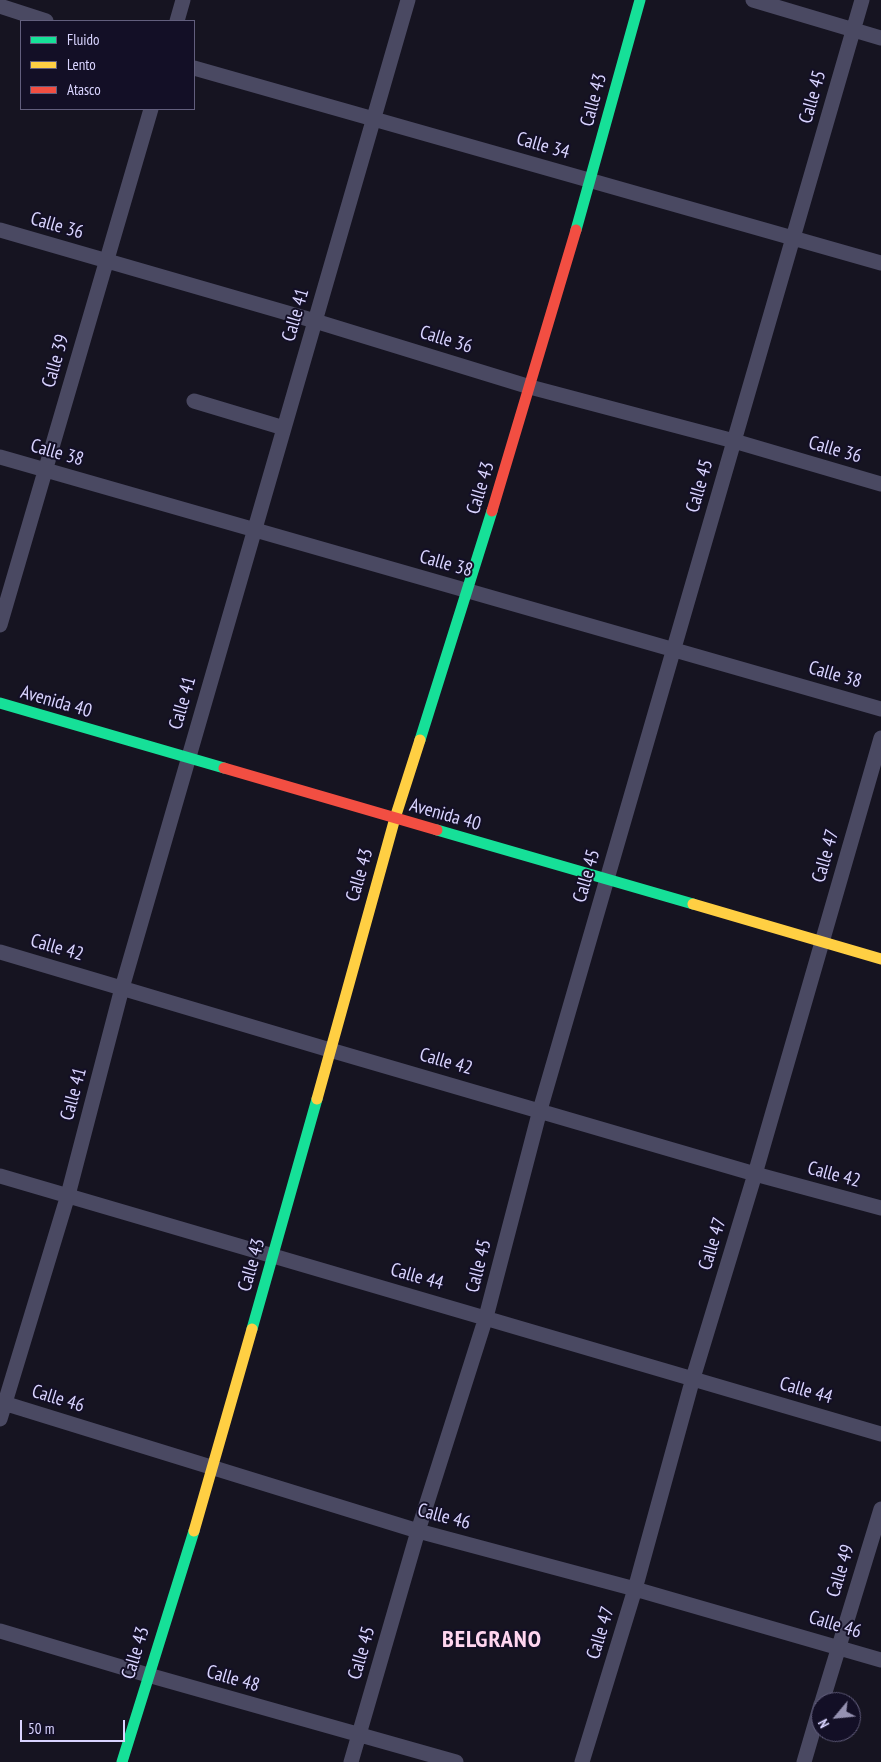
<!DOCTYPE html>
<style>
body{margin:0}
#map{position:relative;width:881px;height:1762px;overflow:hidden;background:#161421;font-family:"PT Sans Narrow",sans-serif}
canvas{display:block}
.legend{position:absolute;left:20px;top:20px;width:175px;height:90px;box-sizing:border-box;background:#130f26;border:1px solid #625e7d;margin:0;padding:6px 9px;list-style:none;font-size:15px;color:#d9d4ff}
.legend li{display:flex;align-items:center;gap:10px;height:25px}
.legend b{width:25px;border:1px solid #625e7d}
.north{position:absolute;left:811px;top:1692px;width:50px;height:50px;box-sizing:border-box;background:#130f26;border:1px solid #625e7d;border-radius:50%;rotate:242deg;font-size:14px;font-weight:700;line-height:20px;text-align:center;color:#d9d4ff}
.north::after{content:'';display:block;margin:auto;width:18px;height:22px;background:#9591b1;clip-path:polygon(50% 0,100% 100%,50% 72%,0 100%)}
.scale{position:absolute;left:20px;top:1720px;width:105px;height:22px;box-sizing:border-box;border:2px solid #d9d4ff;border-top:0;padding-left:6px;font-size:15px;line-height:18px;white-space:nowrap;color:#d9d4ff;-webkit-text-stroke:4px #130f26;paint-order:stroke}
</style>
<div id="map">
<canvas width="881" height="1762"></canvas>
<ul class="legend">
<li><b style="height:6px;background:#16e098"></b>Fluido</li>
<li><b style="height:6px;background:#ffcf43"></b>Lento</li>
<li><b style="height:6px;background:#f24e42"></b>Atasco</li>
</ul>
<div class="north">N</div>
<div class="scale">50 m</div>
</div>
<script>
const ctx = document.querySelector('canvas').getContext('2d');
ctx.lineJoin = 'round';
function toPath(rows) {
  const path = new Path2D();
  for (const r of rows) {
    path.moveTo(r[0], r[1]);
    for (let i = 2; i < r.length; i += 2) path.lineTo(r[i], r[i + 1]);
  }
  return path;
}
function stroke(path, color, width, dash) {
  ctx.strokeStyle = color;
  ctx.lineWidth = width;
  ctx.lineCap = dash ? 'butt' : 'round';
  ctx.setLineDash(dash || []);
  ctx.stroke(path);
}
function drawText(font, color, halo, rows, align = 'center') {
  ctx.font = font + ' "PT Sans Narrow",sans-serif';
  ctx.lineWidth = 4;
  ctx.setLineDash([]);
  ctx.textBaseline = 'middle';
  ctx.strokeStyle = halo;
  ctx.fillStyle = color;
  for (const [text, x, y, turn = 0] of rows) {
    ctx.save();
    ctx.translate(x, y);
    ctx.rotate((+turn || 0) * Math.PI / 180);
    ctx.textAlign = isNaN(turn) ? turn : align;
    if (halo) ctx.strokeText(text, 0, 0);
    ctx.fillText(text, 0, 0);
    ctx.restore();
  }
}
const street = toPath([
 [753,0,881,38],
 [0,6,46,21],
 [177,21,183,0],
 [194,68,881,263],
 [0,230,315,321,530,387,734,441,881,484],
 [194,401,284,428],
 [0,457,881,709],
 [0,625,151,109],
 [0,952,330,1050,755,1174,881,1208],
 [0,1176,881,1434],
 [0,1402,418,1531,635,1589,881,1660],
 [0,1419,68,1195,122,988,408,0],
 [0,1631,148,1675,456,1762],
 [822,1702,881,1509],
 [351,1762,418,1531,486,1317,540,1110,862,0],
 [582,1762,635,1589,693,1378,755,1174,881,738],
 [804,1762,821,1704]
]);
const fast = toPath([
 [576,230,640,0],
 [0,703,224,768],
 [420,740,492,511],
 [437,830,693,904],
 [252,1329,317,1099],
 [122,1762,194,1531]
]);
const slow = toPath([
 [693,904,881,959],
 [317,1099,395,818,420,740],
 [194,1531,252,1329]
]);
const jam = toPath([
 [492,511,576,230],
 [224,768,437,830]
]);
const streetNames = [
 ["Calle 45",813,97,-74],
 ["Calle 43",594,100,-75],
 ["Calle 34",543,146,16],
 ["Calle 36",57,226,16],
 ["Calle 41",296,315,-74],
 ["Calle 36",446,340,17],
 ["Calle 39",56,361,-74],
 ["Calle 36",835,450,16],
 ["Calle 38",57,453,16],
 ["Calle 45",700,486,-74],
 ["Calle 43",481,488,-73],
 ["Calle 38",446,564,16],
 ["Calle 38",835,675,16],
 ["Avenida 40",56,702,16],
 ["Calle 41",183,703,-74],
 ["Avenida 40",445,815,16],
 ["Calle 47",826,856,-74],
 ["Calle 43",360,875,-74],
 ["Calle 45",587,876,-74],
 ["Calle 42",57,948,16],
 ["Calle 42",446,1062,16],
 ["Calle 41",74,1094,-75],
 ["Calle 42",834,1175,15],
 ["Calle 47",713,1244,-73],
 ["Calle 43",252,1265,-74],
 ["Calle 45",479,1266,-76],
 ["Calle 44",417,1277,16],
 ["Calle 44",806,1391,16],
 ["Calle 46",58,1399,17],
 ["Calle 46",444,1517,15],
 ["Calle 49",841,1571,-73],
 ["Calle 46",835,1625,17],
 ["Calle 47",601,1633,-73],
 ["Calle 43",136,1653,-73],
 ["Calle 45",362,1653,-74],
 ["Calle 48",233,1679,16]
];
const districtNames = [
 ["BELGRANO",492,1640]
];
stroke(street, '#4a4962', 15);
stroke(fast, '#16e098', 11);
stroke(slow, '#ffcf43', 11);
stroke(jam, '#f24e42', 11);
drawText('19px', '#d9d4ff', '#130f26', streetNames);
ctx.letterSpacing = '1px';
drawText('bold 24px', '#ffd6f0', '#130f26', districtNames);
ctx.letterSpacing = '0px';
</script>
